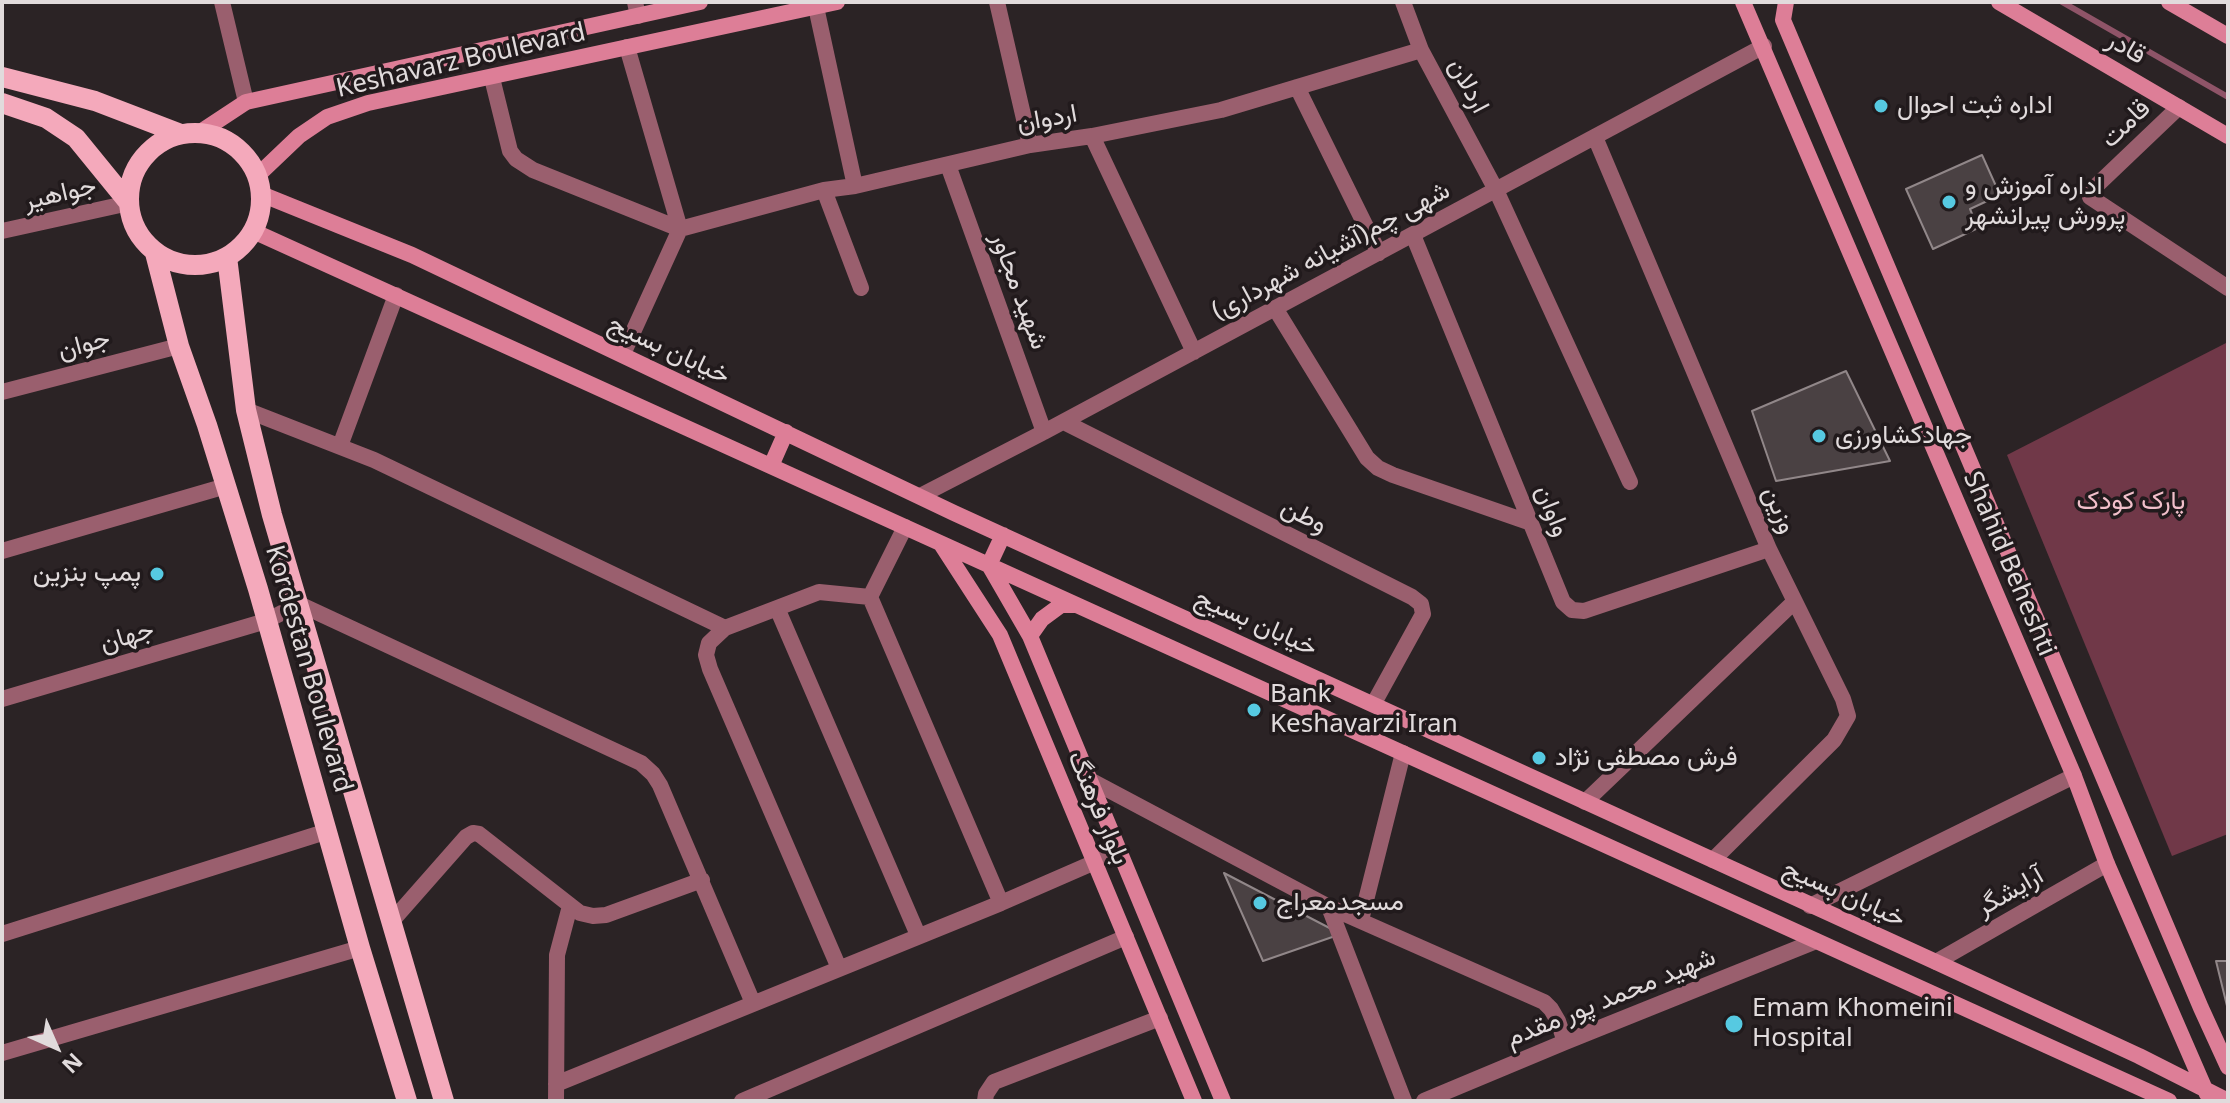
<!DOCTYPE html>
<meta charset="utf-8">
<style>
body{margin:0}
#map{position:relative;width:2230px;height:1103px;overflow:hidden;background:#2b2325;font-family:"Noto Sans",sans-serif}
canvas{display:block}
.frame{position:absolute;inset:0;border:4px solid #e1dbdc;pointer-events:none}
.north{position:absolute;left:16px;top:1007px;width:80px;height:80px;-webkit-text-stroke:6px #211a1c;paint-order:stroke;rotate:135deg;font-size:22px;font-weight:700;line-height:32px;text-align:center;color:#e1dbdc}
.north::after{content:'';display:block;margin:auto;width:28px;height:36px;background:#e1dbdc;clip-path:polygon(50% 0,100% 100%,50% 72%,0 100%)}
</style>
<div id="map">
<canvas width="2230" height="1103"></canvas>
<div class="frame"></div>
<div class="north">N</div>
</div>
<script>
const ctx = document.querySelector('canvas').getContext('2d');
ctx.lineJoin = 'round';
function fill(path, color) {
  ctx.fillStyle = color;
  ctx.fill(path, 'evenodd');
}
function toPath(rows) {
  const path = new Path2D();
  for (const r of rows) {
    if (r.length === 3) {
      path.moveTo(r[0] + r[2], r[1]);
      path.arc(r[0], r[1], r[2], 0, 2 * Math.PI);
      continue;
    }
    path.moveTo(r[0], r[1]);
    for (let i = 2; i < r.length; i += 2) path.lineTo(r[i], r[i + 1]);
  }
  return path;
}
function stroke(path, color, width, dash) {
  ctx.strokeStyle = color;
  ctx.lineWidth = width;
  ctx.lineCap = dash ? 'butt' : 'round';
  ctx.setLineDash(dash || []);
  ctx.stroke(path);
}
function drawText(font, color, halo, rows, align = 'center') {
  ctx.font = font + ' "Noto Sans",Vazirmatn,sans-serif';
  ctx.lineWidth = 7;
  ctx.setLineDash([]);
  ctx.textBaseline = 'middle';
  ctx.strokeStyle = halo;
  ctx.fillStyle = color;
  for (const [text, x, y, turn = 0] of rows) {
    ctx.save();
    ctx.translate(x, y);
    ctx.rotate((+turn || 0) * Math.PI / 180);
    ctx.textAlign = isNaN(turn) ? turn : align;
    if (halo) ctx.strokeText(text, 0, 0);
    ctx.fillText(text, 0, 0);
    ctx.restore();
  }
}
const green = toPath([
 [2228,342,2228,834,2172,856,2007,455]
]);
const stream = toPath([
 [2062,2,2228,97]
]);
const building = toPath([
 [1982,155,2000,195,1970,209,1978,228,1933,249,1906,189,1982,155],
 [1846,371,1890,461,1776,481,1752,411,1846,371],
 [1224,873,1341,934,1263,961,1224,873],
 [2216,961,2228,961,2228,1010,2216,961]
]);
const street = toPath([
 [222,2,246,102],
 [635,2,638,16],
 [997,2,1030,145],
 [1403,2,1421,50,1496,190,1630,482],
 [816,7,855,186],
 [492,78,510,151,516,159,533,170,680,229],
 [1297,87,1379,253],
 [2179,107,2094,188,2090,197,2228,288],
 [1092,136,1194,352],
 [1595,137,1769,549,1843,699,1848,716,1834,740,1713,860],
 [948,165,1044,432],
 [824,190,861,288],
 [680,229,824,190,855,186,1030,145,1092,136,1221,110,1421,50],
 [2,231,129,203],
 [1413,235,1563,602,1572,610,1584,611,1769,549],
 [1275,308,1367,458,1378,468,1393,475,1531,523],
 [623,354,680,229,627,47],
 [2,392,179,346],
 [246,410,374,460,725,628],
 [1064,422,1412,597,1421,604,1423,614,1374,703],
 [340,446,396,295],
 [920,496,1044,432,1764,46],
 [2,551,226,486],
 [870,597,1001,903],
 [777,608,918,935],
 [2,699,266,621,299,604,641,763,653,774,660,785,753,1003],
 [1088,779,1329,907,1544,1002,1551,1009,1558,1021,1565,1042],
 [1585,802,1794,602],
 [1810,906,2074,776],
 [1329,907,1404,1101],
 [1361,920,1403,753],
 [392,921,466,837,473,833,479,834,580,913,593,916,606,915,702,880],
 [2,934,328,831],
 [1936,962,2107,864],
 [839,968,710,669,706,655,709,643,725,628,819,592,870,597,905,527],
 [2,1053,360,948],
 [556,1084,1001,903,1118,852],
 [556,1101,557,955,570,906],
 [742,1101,1126,937],
 [985,1101,986,1094,994,1082,1160,1018],
 [1424,1101,1565,1042,1816,941]
]);
const secondary = toPath([
 [1743,2,2074,776,2107,864,2207,1094],
 [1786,2,1783,20,2201,1008,2228,1067],
 [1999,2,2228,136],
 [2169,2,2228,36],
 [199,133,246,102,700,2],
 [257,176,299,136,327,117,368,103,837,2],
 [261,194,412,255,954,513,1936,962,2139,1056,2228,1101],
 [253,231,2169,1101],
 [771,466,786,432],
 [1003,535,989,565,1030,636,1223,1101],
 [941,544,1000,635,1194,1101],
 [1030,636,1042,619,1061,605,1075,605]
]);
const primary = toPath([
 [2,77,95,101,181,134],
 [2,103,46,118,76,138,129,203],
 [195,199,66],
 [155,253,179,346,207,425,258,589,360,948,407,1101],
 [227,257,246,410,272,515,444,1101]
]);
const markers = [
 [1881,106,8,"#56c9e1"],
 [1949,202,8,"#56c9e1"],
 [1819,436,8,"#56c9e1"],
 [157,574,8,"#56c9e1"],
 [1254,710,8,"#56c9e1"],
 [1539,758,8,"#56c9e1"],
 [1260,903,8,"#56c9e1"],
 [1734,1024,10,"#56c9e1"]
];
const streetNames = [
 ["قادر",2126,48,30],
 ["Keshavarz Boulevard",461,61,-13],
 ["اردلان",1468,86,62],
 ["اردوان",1047,119,-10],
 ["قامت",2126,124,-44],
 ["جواهیر",60,194,-13],
 ["شهی چم(آشیانه شهرداری)",1331,251,-28],
 ["شهید مجاور",1019,291,70],
 ["جوان",84,345,-15],
 ["خیابان بسیج",669,350,25],
 ["وزین",1779,510,67],
 ["واوان",1552,511,68],
 ["وطن",1304,516,27],
 ["Shahid Beheshti",2009,564,67],
 ["خیابان بسیج",1256,623,24],
 ["جهان",127,637,-17],
 ["Kordestan Boulevard",308,669,74],
 ["بلوار فرهنگ",1098,808,67],
 ["آرایشگر",2010,892,-30],
 ["خیابان بسیج",1844,894,24],
 ["شهید محمد پور مقدم",1611,998,-22]
];
const poiNames = [
 ["اداره ثبت احوال",1897,106],
 ["اداره آموزش و",1965,187],
 ["پرورش پیرانشهر",1965,217],
 ["جهادکشاورزی",1835,436],
 ["پمپ بنزین",141,574,"right"],
 ["Bank",1270,695],
 ["Keshavarzi Iran",1270,725],
 ["فرش مصطفی نژاد",1555,758],
 ["مسجدمعراج",1276,903],
 ["Emam Khomeini",1752,1009],
 ["Hospital",1752,1039]
];
const parkNames = [
 ["پارک کودک",2131,502]
];
fill(green, '#703848');
stroke(stream, '#8f5468', 6);
fill(building, '#4a4143');
stroke(building, '#918789', 2);
stroke(street, '#9a5f6e', 16);
stroke(secondary, '#dd7e97', 16);
stroke(primary, '#f4a9bb', 20);
for (const [x, y, r, color] of markers) {
  const dot = new Path2D();
  dot.arc(x, y, r, 0, 2 * Math.PI);
  ctx.fillStyle = color;
  ctx.fill(dot);
  stroke(dot, '#211a1c', 3);
}
drawText('26px', '#e1dbdc', '#211a1c', streetNames);
drawText('26px', '#e1dbdc', '#211a1c', poiNames, 'left');
drawText('26px', '#f1bfca', '#211a1c', parkNames);
</script>
